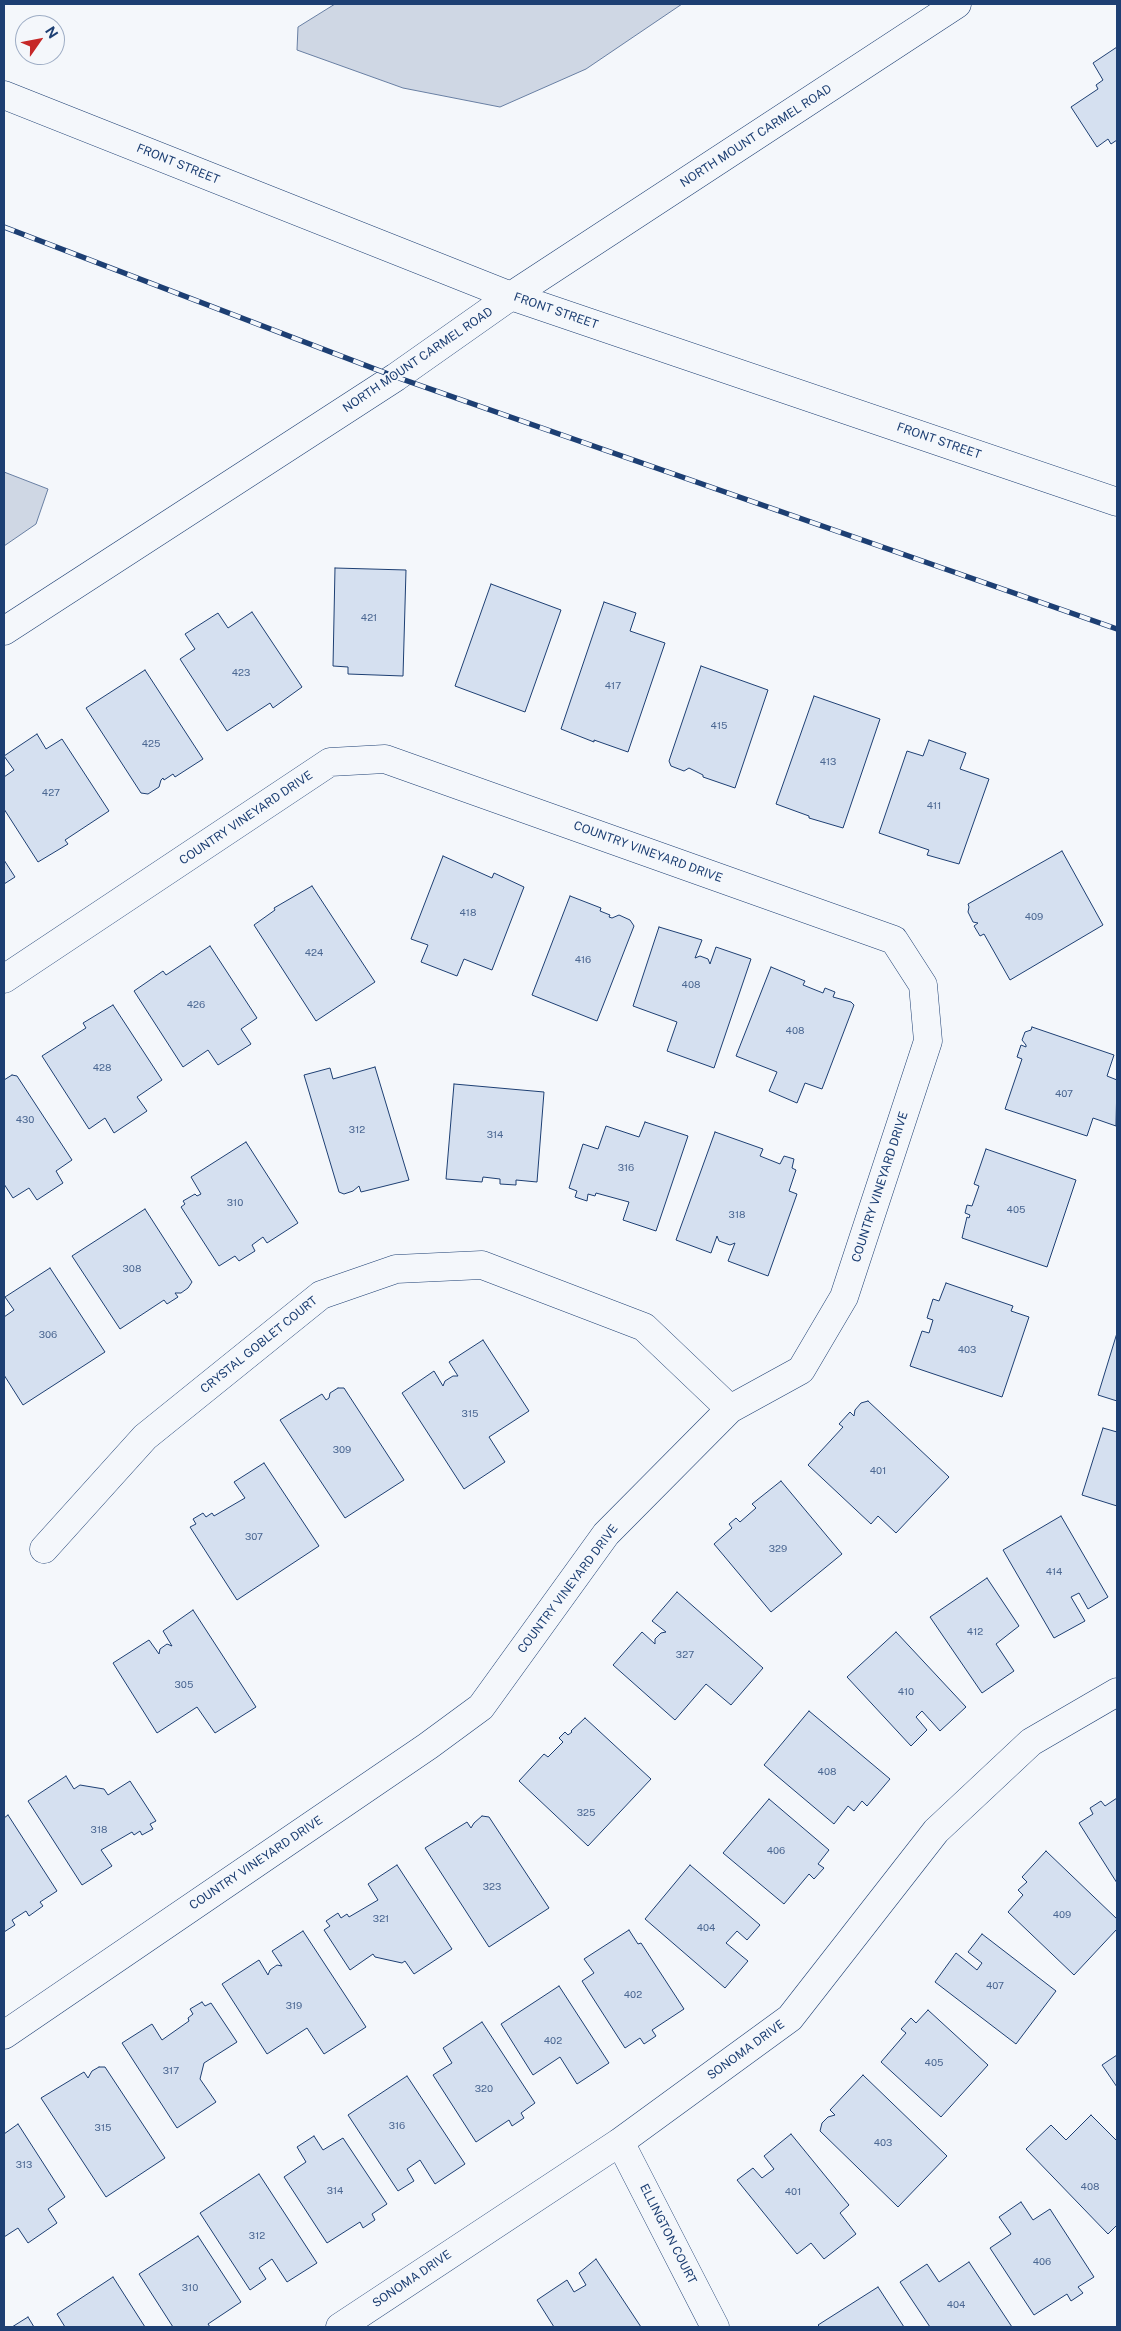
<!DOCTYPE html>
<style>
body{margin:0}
#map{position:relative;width:1121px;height:2331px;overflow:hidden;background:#f4f7fb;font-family:"Public Sans",sans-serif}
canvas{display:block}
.frame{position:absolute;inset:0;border:5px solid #1d3f73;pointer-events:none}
.north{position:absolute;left:15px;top:15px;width:50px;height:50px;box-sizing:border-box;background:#f4f7fb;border:1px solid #9eadc5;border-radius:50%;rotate:57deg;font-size:14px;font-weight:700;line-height:20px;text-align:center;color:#1d3f73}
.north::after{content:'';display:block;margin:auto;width:18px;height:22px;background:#c62828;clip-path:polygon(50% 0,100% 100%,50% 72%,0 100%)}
</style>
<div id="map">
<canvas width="1121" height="2331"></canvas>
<div class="frame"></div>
<div class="north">N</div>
</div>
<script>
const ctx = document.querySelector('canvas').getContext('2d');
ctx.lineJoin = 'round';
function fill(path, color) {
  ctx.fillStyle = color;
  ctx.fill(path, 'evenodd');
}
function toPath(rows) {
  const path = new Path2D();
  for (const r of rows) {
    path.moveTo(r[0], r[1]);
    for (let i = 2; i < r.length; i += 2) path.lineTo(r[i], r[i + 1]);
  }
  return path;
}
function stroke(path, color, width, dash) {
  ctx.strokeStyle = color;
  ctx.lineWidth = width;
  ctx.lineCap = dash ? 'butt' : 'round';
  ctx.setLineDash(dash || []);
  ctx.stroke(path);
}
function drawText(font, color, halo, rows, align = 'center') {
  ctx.font = font + ' "Public Sans",sans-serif';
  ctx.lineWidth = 4;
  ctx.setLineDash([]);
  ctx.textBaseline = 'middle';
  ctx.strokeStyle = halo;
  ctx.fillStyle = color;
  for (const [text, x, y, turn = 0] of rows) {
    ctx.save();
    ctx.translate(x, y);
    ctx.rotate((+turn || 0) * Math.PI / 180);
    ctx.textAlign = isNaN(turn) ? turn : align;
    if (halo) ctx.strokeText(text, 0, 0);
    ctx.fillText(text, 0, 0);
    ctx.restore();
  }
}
const water = toPath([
 [335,4,682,4,586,69,500,107,403,88,297,50,298,27,335,4],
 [4,472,48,489,36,524,4,546,4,472]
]);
const building = toPath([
 [1117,47,1117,140,1111,144,1108,139,1097,147,1071,107,1098,89,1096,85,1103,80,1093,63,1117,47],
 [335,568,406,570,403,676,348,674,348,667,333,666,335,568],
 [491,584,561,610,525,712,455,686,491,584],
 [604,602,636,613,630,631,665,643,628,752,594,740,594,742,561,729,604,602],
 [252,612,302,687,273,708,270,703,227,731,180,659,195,649,185,634,218,613,228,628,252,612],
 [701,666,768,690,735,788,703,777,703,775,689,768,684,771,671,766,669,761,701,666],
 [145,670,203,759,175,777,173,774,164,780,163,778,161,780,159,787,148,794,141,793,86,708,145,670],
 [814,696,880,719,843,828,809,818,809,816,776,804,814,696],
 [37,734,46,749,62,739,109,811,65,840,68,844,38,862,4,809,4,777,14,770,4,756,37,734],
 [929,740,966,753,960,769,989,779,959,864,927,855,929,850,879,833,907,751,923,756,929,740],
 [1062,851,1103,925,1010,980,984,934,980,936,974,926,978,923,973,922,968,912,969,907,968,904,1062,851],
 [443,856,492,878,494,873,524,887,492,970,464,959,457,976,421,962,428,945,411,939,443,856],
 [4,860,15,877,4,884,4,860],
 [312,886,375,982,316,1021,254,925,275,910,274,908,312,886],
 [570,896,601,908,600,911,610,915,609,917,612,918,619,915,630,920,634,926,597,1021,532,995,570,896],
 [659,927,702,940,695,958,700,956,708,959,710,964,716,947,751,959,714,1068,667,1051,677,1022,633,1006,659,927],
 [210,946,257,1018,241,1029,251,1044,218,1065,208,1050,183,1067,134,991,163,971,166,975,210,946],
 [771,967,805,981,803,985,823,993,825,988,835,992,833,997,851,1002,854,1005,822,1089,805,1083,797,1103,769,1091,777,1072,736,1056,771,967],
 [113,1005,162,1080,137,1097,147,1111,114,1133,105,1118,89,1129,42,1056,86,1028,83,1023,113,1005],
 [1032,1027,1114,1055,1107,1076,1117,1080,1116,1126,1093,1118,1087,1136,1005,1109,1022,1059,1017,1057,1021,1045,1026,1047,1026,1045,1022,1040,1025,1032,1031,1030,1032,1027],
 [375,1067,409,1180,361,1192,359,1186,353,1191,344,1194,339,1192,304,1075,330,1068,333,1079,375,1067],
 [12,1075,17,1076,72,1160,56,1171,63,1183,37,1200,29,1188,13,1198,4,1184,4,1080,12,1075],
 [454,1084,544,1092,537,1182,516,1180,516,1185,500,1184,500,1179,483,1177,482,1182,446,1179,454,1084],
 [645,1122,688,1136,656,1231,623,1220,629,1202,596,1193,595,1196,588,1194,587,1201,575,1197,577,1191,569,1188,583,1144,598,1149,606,1126,639,1137,645,1122],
 [715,1132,763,1149,760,1156,780,1164,784,1156,794,1159,792,1168,796,1170,789,1191,797,1194,768,1276,728,1261,735,1243,730,1245,719,1241,717,1236,711,1253,676,1240,715,1132],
 [246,1142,298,1223,267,1243,263,1237,252,1245,255,1251,239,1261,235,1256,219,1266,181,1207,185,1204,183,1201,195,1194,197,1196,201,1194,191,1177,246,1142],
 [986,1149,1076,1180,1047,1267,962,1238,967,1217,969,1218,970,1215,965,1213,967,1205,972,1206,979,1186,974,1184,986,1149],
 [145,1209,192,1282,188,1288,181,1293,175,1293,178,1297,167,1304,164,1300,120,1329,72,1256,145,1209],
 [50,1268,105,1352,23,1405,4,1375,4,1317,14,1310,5,1297,50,1268],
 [946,1283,1013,1306,1011,1311,1029,1317,1002,1397,910,1366,922,1331,929,1333,933,1320,927,1318,933,1299,939,1301,946,1283],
 [1117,1333,1117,1401,1098,1395,1117,1333],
 [483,1340,529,1411,489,1437,505,1462,464,1489,402,1393,434,1371,443,1386,445,1381,453,1376,458,1376,449,1362,483,1340],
 [338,1388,344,1388,404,1480,345,1518,280,1420,322,1394,326,1400,329,1398,330,1393,338,1388],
 [868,1401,949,1477,896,1533,878,1516,871,1524,808,1465,843,1427,839,1424,850,1412,854,1416,855,1410,861,1403,868,1401],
 [1103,1428,1117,1432,1117,1506,1082,1495,1103,1428],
 [264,1463,319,1546,237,1600,190,1527,196,1524,193,1519,203,1513,206,1517,212,1513,214,1516,245,1498,234,1482,264,1463],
 [781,1481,842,1554,771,1612,714,1544,732,1528,729,1524,736,1518,740,1522,756,1508,752,1504,781,1481],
 [1061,1516,1108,1597,1088,1609,1079,1593,1071,1597,1085,1621,1054,1638,1003,1550,1061,1516],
 [987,1578,1019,1626,996,1644,1014,1671,982,1693,930,1617,987,1578],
 [677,1592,763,1668,731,1705,706,1684,675,1720,613,1665,642,1632,655,1644,655,1639,661,1633,666,1632,652,1621,677,1592],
 [193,1610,256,1707,215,1733,197,1707,157,1733,113,1663,149,1640,159,1654,160,1649,167,1644,172,1646,163,1631,193,1610],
 [896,1632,966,1707,940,1731,922,1711,916,1717,927,1730,911,1746,847,1677,896,1632],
 [809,1711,890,1779,867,1806,862,1801,854,1811,848,1806,834,1824,764,1765,809,1711],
 [585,1718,651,1779,588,1846,519,1781,544,1754,548,1757,563,1742,559,1738,565,1732,568,1735,572,1732,571,1731,585,1718],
 [66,1776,74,1789,80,1785,104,1789,108,1795,130,1781,156,1821,150,1824,153,1829,142,1835,140,1831,134,1835,132,1832,101,1850,112,1866,82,1885,28,1801,66,1776],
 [1117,1798,1117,1883,1079,1823,1093,1814,1090,1808,1101,1801,1105,1806,1117,1798],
 [769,1799,829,1850,818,1864,824,1868,814,1879,809,1874,784,1904,723,1853,769,1799],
 [8,1815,57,1891,40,1902,43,1906,29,1916,26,1911,12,1920,15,1925,4,1932,4,1818,8,1815],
 [482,1816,489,1817,549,1908,489,1947,425,1848,467,1822,471,1828,474,1823,482,1816],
 [1046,1851,1117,1919,1117,1929,1074,1975,1008,1912,1023,1895,1018,1890,1027,1882,1022,1877,1046,1851],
 [397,1865,452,1949,414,1974,405,1961,402,1963,375,1957,373,1954,350,1970,324,1930,330,1926,326,1921,338,1913,341,1918,347,1914,349,1917,378,1900,368,1884,397,1865],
 [690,1865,760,1925,747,1940,737,1931,726,1943,748,1961,725,1988,645,1919,690,1865],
 [629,1930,638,1944,641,1943,684,2009,652,2030,656,2036,644,2044,640,2038,625,2048,582,1981,594,1973,584,1959,629,1930],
 [303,1931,366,2027,324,2054,307,2028,267,2054,222,1984,259,1960,268,1975,270,1970,277,1965,282,1966,272,1951,303,1931],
 [982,1934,1056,1991,1016,2044,935,1982,956,1953,977,1970,982,1963,968,1952,982,1934],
 [559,1986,609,2063,577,2084,560,2057,533,2075,501,2024,559,1986],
 [202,2002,205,2006,211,2003,237,2042,204,2063,200,2079,216,2102,177,2128,122,2043,152,2024,162,2040,189,2021,188,2018,193,2014,190,2009,202,2002],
 [928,2010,988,2065,941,2117,881,2062,906,2033,901,2029,911,2018,916,2023,928,2010],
 [482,2022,535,2103,521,2113,524,2118,512,2126,509,2120,476,2142,433,2075,452,2063,443,2048,482,2022],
 [1117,2055,1117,2087,1102,2065,1117,2055],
 [99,2067,105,2067,165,2158,106,2197,41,2098,84,2072,88,2078,92,2071,99,2067],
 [863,2075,947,2156,898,2207,820,2131,822,2123,828,2117,835,2115,830,2110,863,2075],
 [407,2076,465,2164,435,2184,420,2160,407,2169,414,2181,398,2191,348,2115,407,2076],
 [1091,2115,1117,2141,1117,2225,1108,2234,1026,2149,1051,2125,1066,2140,1091,2115],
 [18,2124,65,2197,48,2209,57,2223,28,2243,18,2228,4,2237,4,2134,18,2124],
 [791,2134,849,2205,840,2213,856,2234,824,2259,811,2243,797,2254,737,2180,753,2168,762,2178,774,2169,764,2156,791,2134],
 [314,2136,323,2150,343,2138,387,2204,372,2214,375,2220,363,2228,360,2222,327,2243,284,2177,306,2162,297,2147,314,2136],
 [259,2174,317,2263,287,2282,272,2259,259,2268,266,2279,250,2290,200,2213,259,2174],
 [1021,2202,1033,2220,1050,2209,1094,2277,1078,2287,1083,2293,1071,2301,1067,2294,1034,2315,990,2248,1011,2234,999,2217,1021,2202],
 [198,2236,241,2302,208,2324,210,2327,173,2327,139,2274,198,2236],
 [596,2259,641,2327,554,2327,537,2300,567,2280,574,2292,586,2285,579,2273,596,2259],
 [969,2262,1012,2327,930,2327,900,2282,927,2264,939,2282,969,2262],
 [113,2277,145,2327,65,2327,57,2314,113,2277],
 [878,2287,904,2327,820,2327,818,2325,878,2287],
 [28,2317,34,2327,12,2327,28,2317]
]);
const minor = toPath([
 [4,979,330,762,385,759,894,940,923,985,928,1041,844,1297,801,1370,730,1409,606,1534,481,1707,428,1746,4,2035],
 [44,1549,145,1437,321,1295,396,1269,482,1265,644,1327,730,1409],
 [620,2142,715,2327],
 [340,2327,620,2142,790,2018,936,1831,1031,1742,1117,1692]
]);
const tertiary = toPath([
 [4,95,511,296,1117,502],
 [4,631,396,377,511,296,957,4]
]);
const rail = toPath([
 [4,227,396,377,1117,629]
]);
const numberNames = [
 ["421",369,618],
 ["423",241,673],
 ["417",613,686],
 ["415",719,726],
 ["425",151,744],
 ["413",828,762],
 ["427",51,793],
 ["411",934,806],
 ["418",468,913],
 ["409",1034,917],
 ["424",314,953],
 ["416",583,960],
 ["408",691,985],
 ["426",196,1005],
 ["408",795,1031],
 ["428",102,1068],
 ["407",1064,1094],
 ["430",25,1120],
 ["312",357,1130],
 ["314",495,1135],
 ["316",626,1168],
 ["310",235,1203],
 ["405",1016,1210],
 ["318",737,1215],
 ["308",132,1269],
 ["306",48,1335],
 ["403",967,1350],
 ["315",470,1414],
 ["309",342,1450],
 ["401",878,1471],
 ["307",254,1537],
 ["329",778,1549],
 ["414",1054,1572],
 ["412",975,1632],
 ["327",685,1655],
 ["305",184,1685],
 ["410",906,1692],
 ["408",827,1772],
 ["325",586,1813],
 ["318",99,1830],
 ["406",776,1851],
 ["323",492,1887],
 ["409",1062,1915],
 ["321",381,1919],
 ["404",706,1928],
 ["407",995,1986],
 ["402",633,1995],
 ["319",294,2006],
 ["402",553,2041],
 ["405",934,2063],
 ["317",171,2071],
 ["320",484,2089],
 ["316",397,2126],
 ["315",103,2128],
 ["403",883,2143],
 ["313",24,2165],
 ["408",1090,2187],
 ["314",335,2191],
 ["401",793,2192],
 ["312",257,2236],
 ["406",1042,2262],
 ["310",190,2288],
 ["404",956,2305]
];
const streetNames = [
 ["NORTH MOUNT CARMEL ROAD",756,136,-33],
 ["FRONT STREET",178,164,22],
 ["FRONT STREET",556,311,19],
 ["NORTH MOUNT CARMEL ROAD",418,360,-34],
 ["FRONT STREET",939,441,19],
 ["COUNTRY VINEYARD DRIVE",246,818,-34],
 ["COUNTRY VINEYARD DRIVE",648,852,20],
 ["COUNTRY VINEYARD DRIVE",880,1187,-72],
 ["CRYSTAL GOBLET COURT",259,1345,-39],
 ["COUNTRY VINEYARD DRIVE",568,1589,-53],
 ["COUNTRY VINEYARD DRIVE",256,1863,-34],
 ["SONOMA DRIVE",746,2050,-36],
 ["ELLINGTON COURT",668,2234,63],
 ["SONOMA DRIVE",412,2279,-34]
];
fill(water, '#cfd7e4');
stroke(water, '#687fa3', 1);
fill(building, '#d5e0f0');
stroke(building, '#1d3f73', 1);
stroke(minor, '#1d3f73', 29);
stroke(tertiary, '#1d3f73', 29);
stroke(minor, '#f4f7fb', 28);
stroke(tertiary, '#f4f7fb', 28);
stroke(rail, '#1d3f73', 5.5);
stroke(rail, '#f4f7fb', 4, [11]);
drawText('10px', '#4b6792', null, numberNames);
drawText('12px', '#1d3f73', '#f4f7fb', streetNames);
</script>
